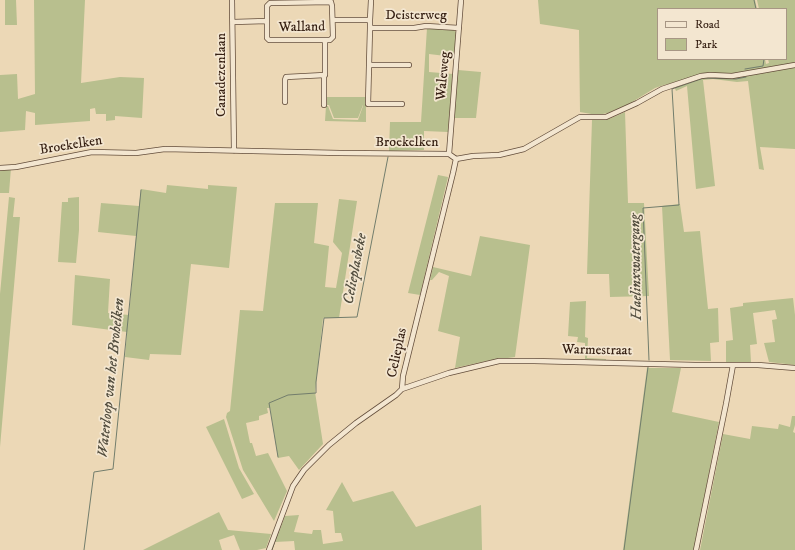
<!DOCTYPE html>
<style>
body{margin:0}
#map{position:relative;width:795px;height:550px;overflow:hidden;background:#ecd8b6;font-family:"IM FELL DW Pica",serif}
canvas{display:block}
.legend{position:absolute;left:657px;top:8px;width:130px;height:52px;box-sizing:border-box;background:#f3e6d0;border:1px solid #a79684;margin:0;padding:5px 7px;list-style:none;font-size:12px;color:#351f12}
.legend li{display:flex;align-items:center;gap:8px;height:20px}
.legend b{width:20px;border:1px solid #a79684}
</style>
<div id="map">
<canvas width="795" height="550"></canvas>
<ul class="legend">
<li><b style="height:5px;background:#f3e6d0"></b>Road</li>
<li><b style="height:11px;background:#b8bf8e"></b>Park</li>
</ul>
</div>
<script>
const ctx = document.querySelector('canvas').getContext('2d');
ctx.lineJoin = 'round';
function fill(path, color) {
  ctx.fillStyle = color;
  ctx.fill(path, 'evenodd');
}
function toPath(rows) {
  const path = new Path2D();
  for (const r of rows) {
    path.moveTo(r[0], r[1]);
    for (let i = 2; i < r.length; i += 2) path.lineTo(r[i], r[i + 1]);
  }
  return path;
}
function stroke(path, color, width, dash) {
  ctx.strokeStyle = color;
  ctx.lineWidth = width;
  ctx.lineCap = dash ? 'butt' : 'round';
  ctx.setLineDash(dash || []);
  ctx.stroke(path);
}
function drawText(font, color, halo, rows, align = 'center') {
  ctx.font = font + ' "IM FELL DW Pica",serif';
  ctx.lineWidth = 3.5;
  ctx.setLineDash([]);
  ctx.textBaseline = 'middle';
  ctx.strokeStyle = halo;
  ctx.fillStyle = color;
  for (const [text, x, y, turn = 0] of rows) {
    ctx.save();
    ctx.translate(x, y);
    ctx.rotate((+turn || 0) * Math.PI / 180);
    ctx.textAlign = isNaN(turn) ? turn : align;
    if (halo) ctx.strokeText(text, 0, 0);
    ctx.fillText(text, 0, 0);
    ctx.restore();
  }
}
const green = toPath([
 [5,0,16,0,17,25,5,25],
 [34,0,85,0,81,83,120,77,144,78,142,118,115,116,115,120,106,121,106,114,96,114,95,108,90,109,90,121,35,125,35,113,26,111,25,130,0,132,0,75,17,74,18,99,35,94],
 [538,0,755,0,757,9,658,9,658,59,765,59,766,64,769,63,768,59,786,59,786,9,759,9,757,0,795,0,795,149,760,147,764,170,759,169,748,81,737,82,713,79,703,80,715,186,696,189,687,86,676,91,673,83,664,85,655,88,629,104,608,113,597,115,580,112,579,30,540,24],
 [427,28,452,29,456,32,454,57,429,54,429,72,453,74,448,132,424,131,424,150,389,151,390,122,421,122],
 [458,70,481,72,476,118,454,118],
 [326,97,366,97,366,122,325,121,326,106,328,106,333,119,358,120,363,106,363,105,358,118,334,118,329,105,326,105],
 [625,112,628,203,644,203,649,296,610,297,609,274,587,274,592,120,609,119],
 [11,168,9,193,0,193,0,169],
 [438,175,448,177,420,295,408,293],
 [167,185,208,189,208,185,237,187,229,268,191,264,181,355,150,354,149,360,125,357,127,332,72,325,75,275,110,279,108,313,129,315,136,236,98,232,101,203,139,206,141,189,166,193],
 [9,197,15,198,13,217,20,217,0,447,0,294],
 [79,197,79,230,76,263,58,262,62,202,68,202,68,198],
 [339,199,357,201,339,318,323,318,315,392,323,444,299,470,289,456,278,458,270,408,267,408,268,413,259,416,259,420,246,423,250,443,252,443,256,456,268,453,287,491,274,521,243,470,226,417,227,413,230,411,240,310,263,311,275,203,318,203,314,243,329,246,325,287,336,288,342,253,333,242],
 [680,204,684,232,700,231,708,309,718,308,719,342,710,343,711,361,670,360,662,206],
 [480,236,530,245,515,357,486,361,455,368,460,337,438,331,449,276,439,272,432,280,430,280,433,267,471,276],
 [793,298,795,315,795,365,769,362,764,343,775,342,772,320,777,319,775,310,753,313,757,344,750,345,751,362,726,362,726,341,733,340,730,308,743,306,743,303],
 [586,301,585,337,588,338,587,358,606,359,606,360,585,359,585,343,577,342,578,337,568,336,570,302],
 [647,368,681,368,672,412,719,422,694,550,623,550],
 [792,416,795,416,795,425,793,432,795,433,795,550,700,550,723,434,750,439,752,426,778,429,779,424,790,427],
 [224,419,239,468,254,494,242,499,206,427],
 [342,482,353,502,393,491,416,527,481,505,482,550,295,550,294,541,275,542,285,516,299,515,294,532,312,534,313,530,321,530,323,544,343,541,341,533,335,533,333,511,326,510],
 [219,512,228,530,271,534,266,548,257,550,240,550,234,535,219,540,222,550,143,550]
]);
const stream = toPath([
 [754,0,756,9],
 [745,69,763,66,764,59],
 [649,360,643,208,679,205,672,89,704,78,736,79,746,77],
 [278,457,269,403,288,395,316,393,316,382,324,318,357,317,388,157],
 [84,550,94,472,113,469,141,190],
 [272,550,281,524],
 [624,550,648,367]
]);
const street = toPath([
 [232,0,234,151],
 [333,20,370,20,370,28,414,28,426,26,459,28],
 [370,20,371,0],
 [233,22,267,21,267,38,269,40,330,40,333,37,332,6,331,2,270,3,267,6,267,21],
 [370,28,368,104,402,104],
 [369,65,409,65],
 [285,102,285,80,286,77,325,75,325,40],
 [324,105,324,75],
 [449,154,461,0],
 [0,168,16,167,92,152,136,153,165,149,340,153,449,154,456,159,473,156,499,155,524,149,580,117,606,117,637,103,662,89,701,76,710,75,732,76,795,65],
 [402,389,449,373,499,361,534,361,695,365,758,365,795,368],
 [269,550,293,486,304,470,329,445,356,423,396,395,402,389,403,376,453,173,456,159],
 [696,550,726,404,733,365]
]);
const streetNames = [
 ["Deisterweg",416,16],
 ["Walland",302,28,-1],
 ["Canadezenlaan",222,75,-90],
 ["Waleweg",444,76,-85],
 ["Broekelken",407,143],
 ["Broekelken",71,146,-9],
 ["Warmestraat",597,351,1],
 ["Celieplas",398,353,-78]
];
const waterNames = [
 ["Haelinxwatergang",637,267,-91],
 ["Celieplasbeke",356,269,-79],
 ["Waterloop van het Brohelken",112,378,-84]
];
fill(green, '#b8bf8e');
stroke(stream, '#727d6c', 1);
stroke(street, '#634d3b', 6);
stroke(street, '#f3e6d0', 4.5);
drawText('14px', '#351f12', '#f3e6d0', streetNames);
drawText('italic 15px', '#534e3f', '#f3e6d0', waterNames);
</script>
